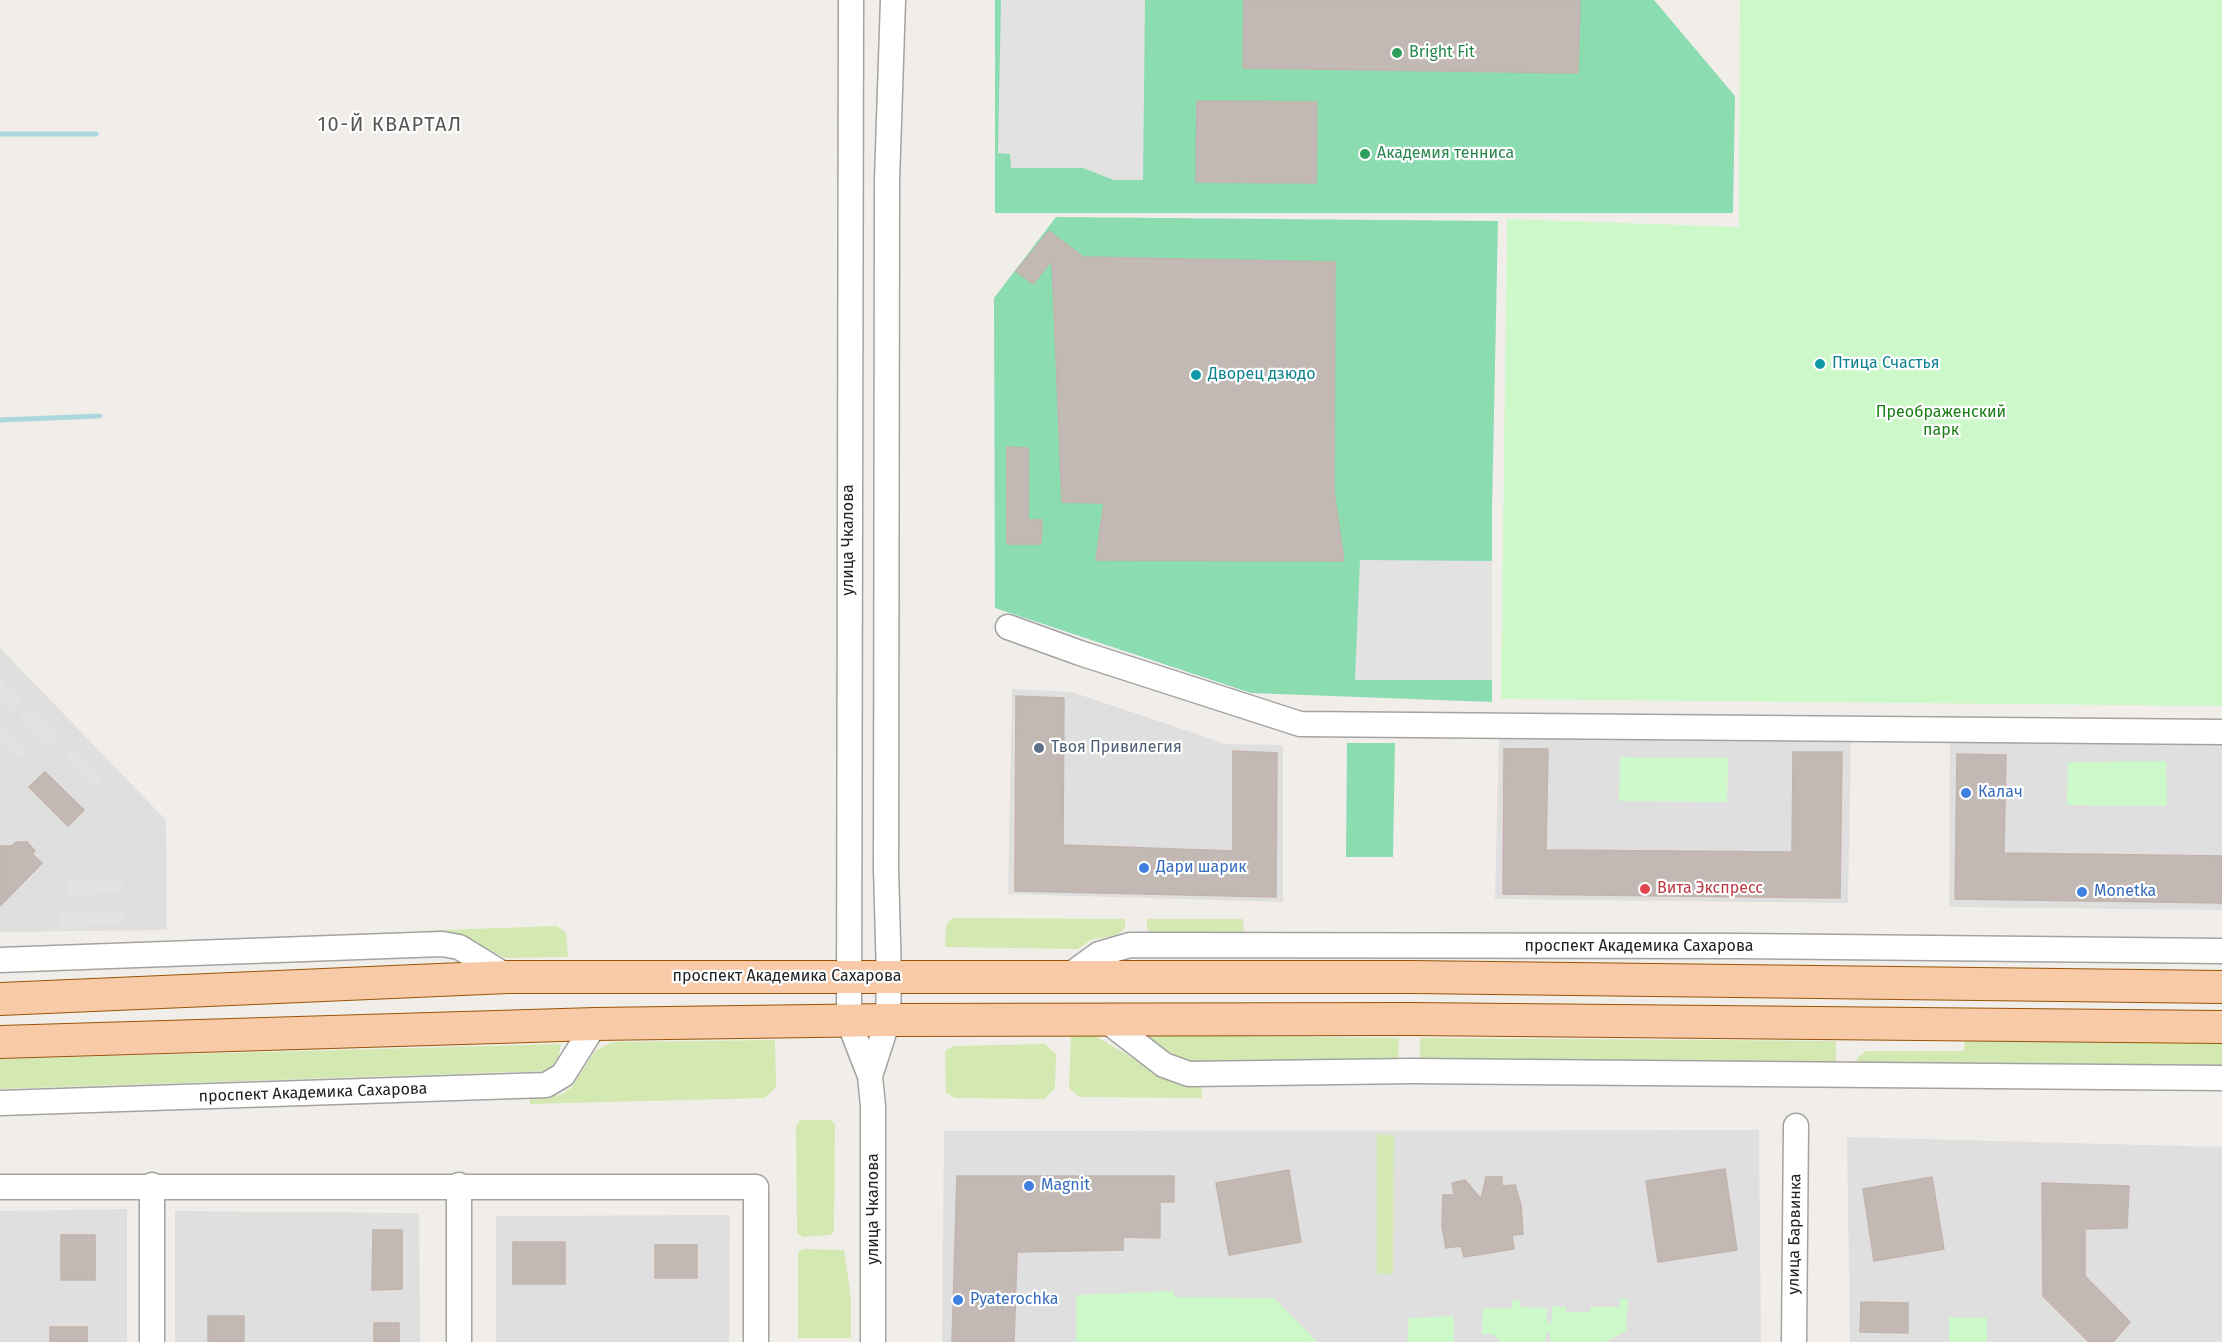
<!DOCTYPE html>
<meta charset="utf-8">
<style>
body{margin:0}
canvas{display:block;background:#f1eee9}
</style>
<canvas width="2222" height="1342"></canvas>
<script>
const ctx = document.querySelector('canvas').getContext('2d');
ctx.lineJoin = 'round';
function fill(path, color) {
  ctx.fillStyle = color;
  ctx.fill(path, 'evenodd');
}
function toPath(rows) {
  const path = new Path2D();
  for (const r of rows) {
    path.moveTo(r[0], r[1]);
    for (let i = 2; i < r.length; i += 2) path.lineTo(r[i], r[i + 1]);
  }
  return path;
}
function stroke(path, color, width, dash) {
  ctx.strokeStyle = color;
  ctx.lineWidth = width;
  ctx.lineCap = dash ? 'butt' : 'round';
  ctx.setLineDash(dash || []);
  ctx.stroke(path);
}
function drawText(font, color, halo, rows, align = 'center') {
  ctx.font = font + ' "Fira Sans",sans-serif';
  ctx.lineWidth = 4.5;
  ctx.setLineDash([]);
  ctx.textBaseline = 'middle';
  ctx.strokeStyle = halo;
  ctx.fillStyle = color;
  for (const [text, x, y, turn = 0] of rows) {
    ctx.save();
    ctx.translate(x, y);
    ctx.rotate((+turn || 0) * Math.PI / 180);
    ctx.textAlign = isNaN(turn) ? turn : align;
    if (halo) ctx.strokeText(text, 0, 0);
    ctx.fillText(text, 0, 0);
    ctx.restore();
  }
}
const residential = toPath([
 [0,648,166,820,167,930,0,932],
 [1012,689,1072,692,1226,744,1283,745,1283,902,1008,894],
 [1950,732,2222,734,2222,910,1949,907],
 [1499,738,1851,739,1848,903,1495,899],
 [1759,1130,1761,1342,942,1342,944,1131],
 [1847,1137,2222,1147,2222,1342,1850,1342],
 [127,1209,127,1342,0,1342,0,1211],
 [175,1211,419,1213,420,1342,175,1342],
 [730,1215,729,1342,496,1342,496,1216]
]);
const grass = toPath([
 [952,918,1125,919,1125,928,1116,936,1092,939,1078,949,945,947,946,925],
 [1147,919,1243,919,1244,939,1155,936,1147,929],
 [557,926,566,933,568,957,505,958,461,936,448,932,415,931],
 [1071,1035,1094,1035,1169,1080,1201,1083,1202,1098,1079,1097,1069,1088],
 [1145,1035,1399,1038,1398,1062,1190,1063,1145,1039],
 [1420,1038,1836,1041,1836,1067,1420,1065],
 [775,1040,776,1087,765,1098,530,1104,530,1098,560,1095,571,1088,595,1051,612,1042],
 [1965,1041,2222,1043,2222,1070,1856,1068,1857,1058,1866,1051,1964,1051],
 [561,1044,558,1061,546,1071,0,1089,0,1059],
 [1045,1044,1056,1054,1055,1088,1045,1099,955,1098,946,1093,945,1051,953,1046],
 [800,1120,830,1120,835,1124,834,1232,830,1235,803,1237,797,1233,796,1126],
 [1377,1134,1394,1135,1393,1274,1377,1274],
 [804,1249,844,1250,851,1298,851,1338,798,1338,798,1252]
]);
const park = toPath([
 [1740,0,2222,0,2222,706,1501,699,1507,219,1739,227],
 [1620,757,1728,758,1727,802,1619,801],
 [2166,761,2167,806,2067,805,2068,762],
 [1173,1291,1174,1297,1274,1298,1317,1342,1076,1342,1076,1295],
 [1620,1298,1628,1298,1626,1331,1606,1342,1550,1342,1550,1333,1546,1333,1545,1342,1500,1342,1493,1334,1482,1334,1483,1308,1513,1308,1512,1300,1521,1300,1520,1307,1547,1308,1547,1323,1551,1323,1553,1306,1566,1307,1566,1312,1590,1312,1591,1307,1620,1307],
 [1454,1316,1454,1342,1407,1342,1409,1318],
 [1949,1317,1987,1318,1987,1342,1949,1342]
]);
const pitch = toPath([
 [995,0,1654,0,1735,96,1733,213,995,213],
 [1056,217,1498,221,1492,510,1492,702,1251,693,995,608,994,298],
 [1347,743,1395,743,1393,857,1346,857]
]);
const parking = toPath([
 [1001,0,1145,0,1143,180,1114,180,1083,168,1011,168,1010,154,998,153],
 [1360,560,1492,561,1492,680,1355,680],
 [0,679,23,703,14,712,0,698],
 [28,708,57,737,48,746,19,717],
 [0,722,27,750,17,759,0,741],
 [72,751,102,780,93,788,64,759],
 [123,879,123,893,68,895,68,881],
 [123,910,124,925,59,927,58,911]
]);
const stream = toPath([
 [0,134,96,134],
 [0,420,100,416]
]);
const building = toPath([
 [1244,0,1580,0,1578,73,1243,68,1244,0],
 [1197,101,1317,102,1316,183,1196,182,1197,101],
 [1049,231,1083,257,1335,262,1334,491,1344,561,1096,560,1104,503,1062,502,1052,260,1033,284,1016,271,1049,231],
 [1007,447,1028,448,1028,520,1042,520,1041,544,1007,544,1007,447],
 [1016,696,1064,698,1063,845,1233,851,1233,751,1277,753,1276,897,1015,891,1016,696],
 [1504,749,1548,749,1546,850,1792,852,1793,752,1842,752,1840,898,1503,894,1504,749],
 [1957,754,2006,755,2004,853,2222,856,2222,903,1955,899,1957,754],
 [45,772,84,810,68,826,29,787,45,772],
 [16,842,27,842,35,851,32,854,42,863,0,906,0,846,12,846,16,842],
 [1725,1169,1737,1250,1658,1262,1646,1181,1725,1169],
 [1289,1170,1301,1242,1229,1255,1216,1183,1289,1170],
 [957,1176,1174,1176,1174,1202,1160,1202,1160,1238,1123,1237,1123,1250,1017,1252,1014,1342,952,1342,957,1176],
 [1486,1177,1502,1177,1502,1186,1515,1185,1521,1205,1523,1234,1512,1235,1514,1249,1464,1257,1461,1246,1446,1248,1442,1226,1443,1195,1454,1195,1452,1183,1465,1180,1481,1199,1486,1177],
 [1932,1177,1944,1249,1874,1261,1863,1189,1932,1177],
 [2042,1183,2129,1186,2127,1228,2085,1229,2085,1276,2130,1322,2113,1342,2089,1342,2043,1296,2042,1183],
 [373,1230,402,1230,402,1289,372,1290,373,1230],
 [61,1235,95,1235,95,1280,61,1280,61,1235],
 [513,1242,565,1242,565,1284,513,1284,513,1242],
 [655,1245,697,1245,697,1278,655,1278,655,1245],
 [1861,1302,1908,1303,1908,1333,1860,1332,1861,1302],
 [208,1316,244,1316,244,1342,208,1342,208,1316],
 [374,1323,399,1323,399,1342,374,1342,374,1323],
 [50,1327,87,1327,87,1342,50,1342,50,1327]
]);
const minor = toPath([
 [851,0,849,1022,870,1076,873,1106,873,1342],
 [1008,627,1080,653,1300,724,2222,732],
 [0,960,442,944,459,947,508,977],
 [1066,978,1099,954,1130,945,1739,946,2222,951],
 [1107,1021,1164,1065,1189,1074,1412,1071,2222,1078],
 [870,1076,888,1020,889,977,886,868,887,181,893,0],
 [0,1103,546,1085,563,1075,595,1024],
 [0,1187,756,1187,756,1342],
 [152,1342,152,1185],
 [459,1342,459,1185],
 [1794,1342,1796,1126]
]);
const major = toPath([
 [0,999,508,977,1411,977,2222,987],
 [0,1042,595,1024,888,1020,1412,1019,2222,1027]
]);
const markers = [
 [1397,53,6,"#2e9e5b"],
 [1365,154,6,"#2e9e5b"],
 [1820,364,6,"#0f9aa8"],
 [1196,375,6,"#0f9aa8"],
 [1039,748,6,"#5c6f8a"],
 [1966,793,6,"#3f7fe0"],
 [1144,868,6,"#3f7fe0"],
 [1645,889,6,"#e0444e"],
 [2082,892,6,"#3f7fe0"],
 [1029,1186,6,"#3f7fe0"],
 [958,1300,6,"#3f7fe0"]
];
const leisureNames = [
 ["Bright Fit",1409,53],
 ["Академия тенниса",1377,154]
];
const cultureNames = [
 ["Птица Счастья",1832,364],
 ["Дворец дзюдо",1208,375]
];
const parkNames = [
 ["Преображенский",1941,413],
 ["парк",1941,431]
];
const streetNames = [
 ["улица Чкалова",849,540,-90],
 ["проспект Академика Сахарова",1639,947],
 ["проспект Академика Сахарова",787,977],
 ["проспект Академика Сахарова",313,1093,-2],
 ["улица Чкалова",874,1209,-90],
 ["улица Барвинка",1795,1234,-89]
];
const serviceNames = [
 ["Твоя Привилегия",1051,748]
];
const shopNames = [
 ["Калач",1978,793],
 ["Дари шарик",1156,868],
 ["Monetka",2094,892],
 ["Magnit",1041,1186],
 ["Pyaterochka",970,1300]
];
const healthNames = [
 ["Вита Экспресс",1657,889]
];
const quarterNames = [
 ["10-Й КВАРТАЛ",390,125]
];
fill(residential, '#e0dfdf');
fill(grass, '#d4e8b2');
fill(park, '#ccf8ca');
fill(pitch, '#8cdcb2');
fill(parking, '#e2e2e2');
stroke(stream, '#acd8dd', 5);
fill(building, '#c2b9b5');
stroke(building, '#c3b3ac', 1.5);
stroke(minor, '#a3a3a3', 27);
stroke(major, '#985507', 34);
stroke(minor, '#fff', 24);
stroke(major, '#f8caa7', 32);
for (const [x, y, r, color] of markers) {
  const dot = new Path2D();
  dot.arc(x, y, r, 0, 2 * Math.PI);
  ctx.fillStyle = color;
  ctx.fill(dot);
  stroke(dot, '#fff', 2);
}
drawText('16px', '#27864d', '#fff', leisureNames, 'left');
drawText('16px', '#0d838f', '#fff', cultureNames, 'left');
drawText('16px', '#177e11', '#fff', parkNames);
drawText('16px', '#222', '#fff', streetNames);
drawText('16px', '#4e5e75', '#fff', serviceNames, 'left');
drawText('16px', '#366cbe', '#fff', shopNames, 'left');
drawText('16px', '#be3a42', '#fff', healthNames, 'left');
ctx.letterSpacing = '1.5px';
drawText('20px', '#555', '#fff', quarterNames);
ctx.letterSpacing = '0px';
</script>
